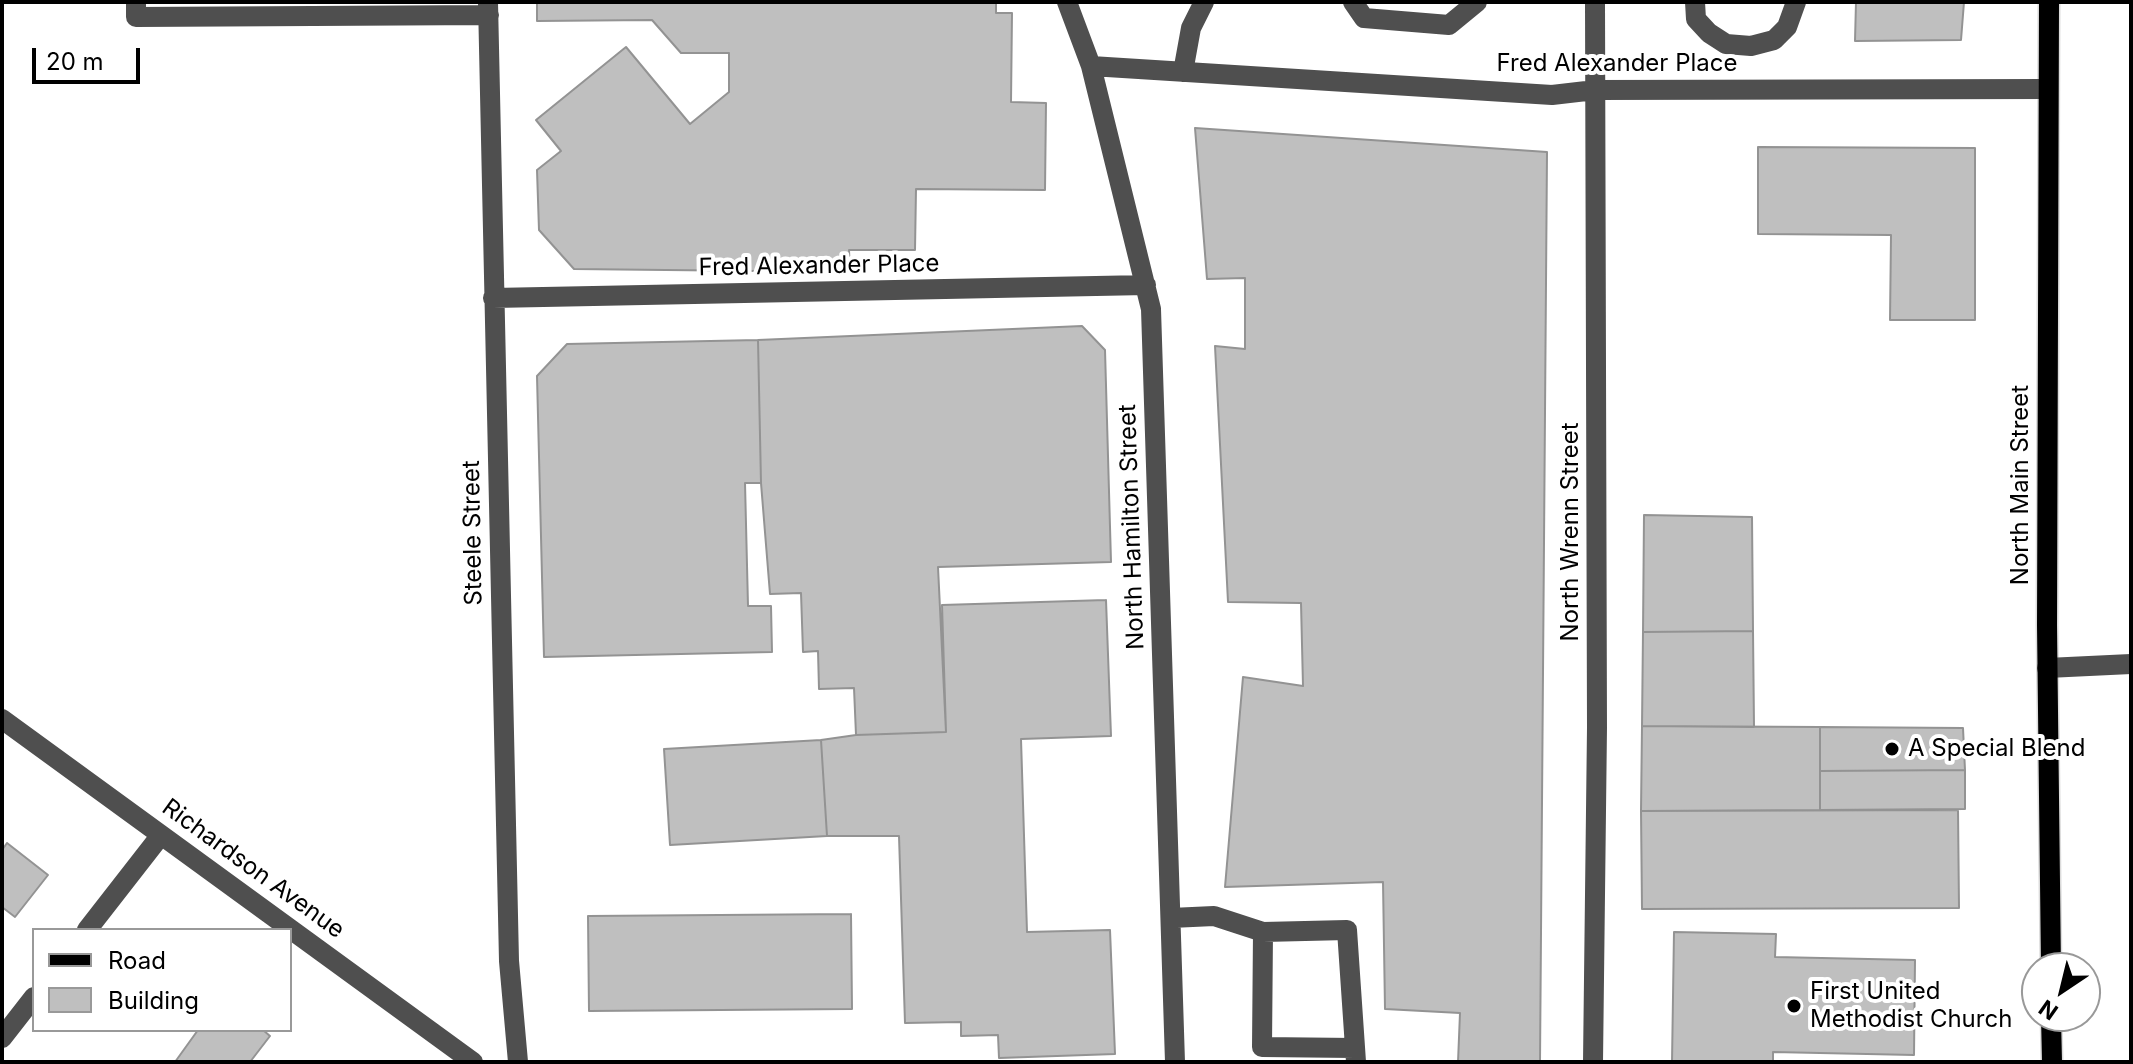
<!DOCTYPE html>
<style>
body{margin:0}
#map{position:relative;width:2133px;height:1064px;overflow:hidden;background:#fff;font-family:Inter,sans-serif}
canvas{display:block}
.frame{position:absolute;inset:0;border:4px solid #000;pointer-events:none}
.legend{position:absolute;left:32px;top:928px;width:260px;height:104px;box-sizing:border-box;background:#fff;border:2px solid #999;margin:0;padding:10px 14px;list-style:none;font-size:24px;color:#000}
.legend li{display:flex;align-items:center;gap:16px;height:40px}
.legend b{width:40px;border:2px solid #999}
.north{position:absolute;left:2021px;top:952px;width:80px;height:80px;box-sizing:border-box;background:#fff;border:2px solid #999;border-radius:50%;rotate:215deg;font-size:22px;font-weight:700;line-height:32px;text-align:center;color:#000}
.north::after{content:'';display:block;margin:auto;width:28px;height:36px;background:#000;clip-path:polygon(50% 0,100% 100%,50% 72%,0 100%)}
.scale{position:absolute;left:32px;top:48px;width:108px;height:36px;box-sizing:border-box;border:4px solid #000;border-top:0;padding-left:10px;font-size:24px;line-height:28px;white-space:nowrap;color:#000;-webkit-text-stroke:6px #fff;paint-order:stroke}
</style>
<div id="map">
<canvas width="2133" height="1064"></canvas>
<div class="frame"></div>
<ul class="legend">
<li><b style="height:10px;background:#000"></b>Road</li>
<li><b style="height:22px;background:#bfbfbf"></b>Building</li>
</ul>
<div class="north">N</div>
<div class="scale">20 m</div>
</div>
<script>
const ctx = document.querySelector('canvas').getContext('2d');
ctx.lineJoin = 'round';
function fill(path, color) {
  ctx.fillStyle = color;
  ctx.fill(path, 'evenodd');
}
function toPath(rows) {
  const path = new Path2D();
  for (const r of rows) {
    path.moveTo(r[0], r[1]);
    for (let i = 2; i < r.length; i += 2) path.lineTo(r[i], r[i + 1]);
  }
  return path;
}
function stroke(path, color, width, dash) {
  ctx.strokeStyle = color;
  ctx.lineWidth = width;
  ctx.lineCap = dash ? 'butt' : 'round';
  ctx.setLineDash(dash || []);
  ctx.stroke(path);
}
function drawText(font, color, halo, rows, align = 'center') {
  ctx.font = font + ' Inter,sans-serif';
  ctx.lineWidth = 8;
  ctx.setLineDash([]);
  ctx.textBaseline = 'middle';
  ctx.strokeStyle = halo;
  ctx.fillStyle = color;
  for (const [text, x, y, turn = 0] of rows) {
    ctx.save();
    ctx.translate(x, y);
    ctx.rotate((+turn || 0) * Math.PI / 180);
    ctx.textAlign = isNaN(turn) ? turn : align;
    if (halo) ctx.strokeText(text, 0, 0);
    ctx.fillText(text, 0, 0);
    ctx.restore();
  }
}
const building = toPath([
 [537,2,996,2,996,13,1012,13,1011,102,1046,103,1045,190,916,189,915,250,849,250,850,272,574,269,539,230,537,170,561,151,536,120,626,47,690,124,729,92,729,53,681,53,652,20,537,21,537,2],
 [1856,2,1964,2,1961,40,1855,41,1856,2],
 [1195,128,1547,152,1540,1062,1458,1062,1460,1013,1385,1009,1383,882,1225,887,1243,677,1303,686,1301,603,1228,602,1215,346,1245,349,1245,278,1207,279,1195,128],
 [1758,147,1975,148,1975,320,1890,320,1891,235,1758,234,1758,147],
 [1082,326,1105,350,1111,562,938,567,946,732,856,735,854,688,819,689,818,651,803,652,801,593,770,594,761,483,758,340,1082,326],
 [758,340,761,483,745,483,748,606,771,606,772,652,544,657,537,376,567,344,758,340],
 [1644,515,1752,517,1753,631,1643,632,1644,515],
 [1106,600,1111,736,1021,739,1027,932,1110,930,1115,1054,999,1058,998,1035,961,1036,961,1022,905,1023,899,836,827,836,821,740,856,735,946,732,942,605,1106,600],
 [1753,631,1754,727,1642,726,1643,632,1753,631],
 [1642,726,1820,727,1820,810,1641,811,1642,726],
 [1820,727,1963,728,1965,770,1820,771,1820,727],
 [821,740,827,836,670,845,664,749,821,740],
 [1965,770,1965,809,1820,810,1820,771,1965,770],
 [1958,810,1959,908,1642,909,1641,811,1958,810],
 [7,843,48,875,15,917,2,907,2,850,7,843],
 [851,914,852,1009,589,1011,588,916,851,914],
 [1674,932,1776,934,1775,957,1915,960,1914,1055,1773,1052,1773,1062,1672,1062,1674,932],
 [198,1030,263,1030,270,1036,250,1062,175,1062,198,1030]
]);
const minor = toPath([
 [136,2,136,17,489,15],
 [488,2,509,961,518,1062],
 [1067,2,1091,66,1151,309,1175,1062],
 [1353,2,1364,18,1449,25,1477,2],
 [1695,2,1696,19,1709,33,1726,44,1751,46,1774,40,1787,27,1796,2],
 [1091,66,1552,95,1595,90,2048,89],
 [1183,72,1191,28,1204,2],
 [493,298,1146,285],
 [2047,668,2131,664],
 [2,719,473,1062],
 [1171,918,1214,916,1263,932],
 [87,930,161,835],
 [2,1038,34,997],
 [1355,1048,1262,1047,1263,932,1347,930,1356,1062],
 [1593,1062,1597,727,1595,2]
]);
const major = toPath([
 [2049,2,2047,625,2051,968],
 [2051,1016,2052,1062]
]);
const markers = [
 [1892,749,8,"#000"],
 [1794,1006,8,"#000"]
];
const streetNames = [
 ["Fred Alexander Place",1617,64],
 ["Fred Alexander Place",819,266,-1],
 ["North Main Street",2021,485,-90],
 ["North Hamilton Street",1132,527,-92],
 ["North Wrenn Street",1571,532,-90],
 ["Steele Street",473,533,-91],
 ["Richardson Avenue",253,869,36]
];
const poiNames = [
 ["A Special Blend",1908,749],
 ["First United",1810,992],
 ["Methodist Church",1810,1020]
];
fill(building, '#bfbfbf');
stroke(building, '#939393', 2);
stroke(major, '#dbdbdb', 23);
stroke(minor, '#4f4f4f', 20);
stroke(major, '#000', 20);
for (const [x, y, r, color] of markers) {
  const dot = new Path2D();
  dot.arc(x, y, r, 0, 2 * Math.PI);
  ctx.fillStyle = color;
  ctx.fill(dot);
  stroke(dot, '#fff', 3);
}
drawText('24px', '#000', '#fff', streetNames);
drawText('24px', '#000', '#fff', poiNames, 'left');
</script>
